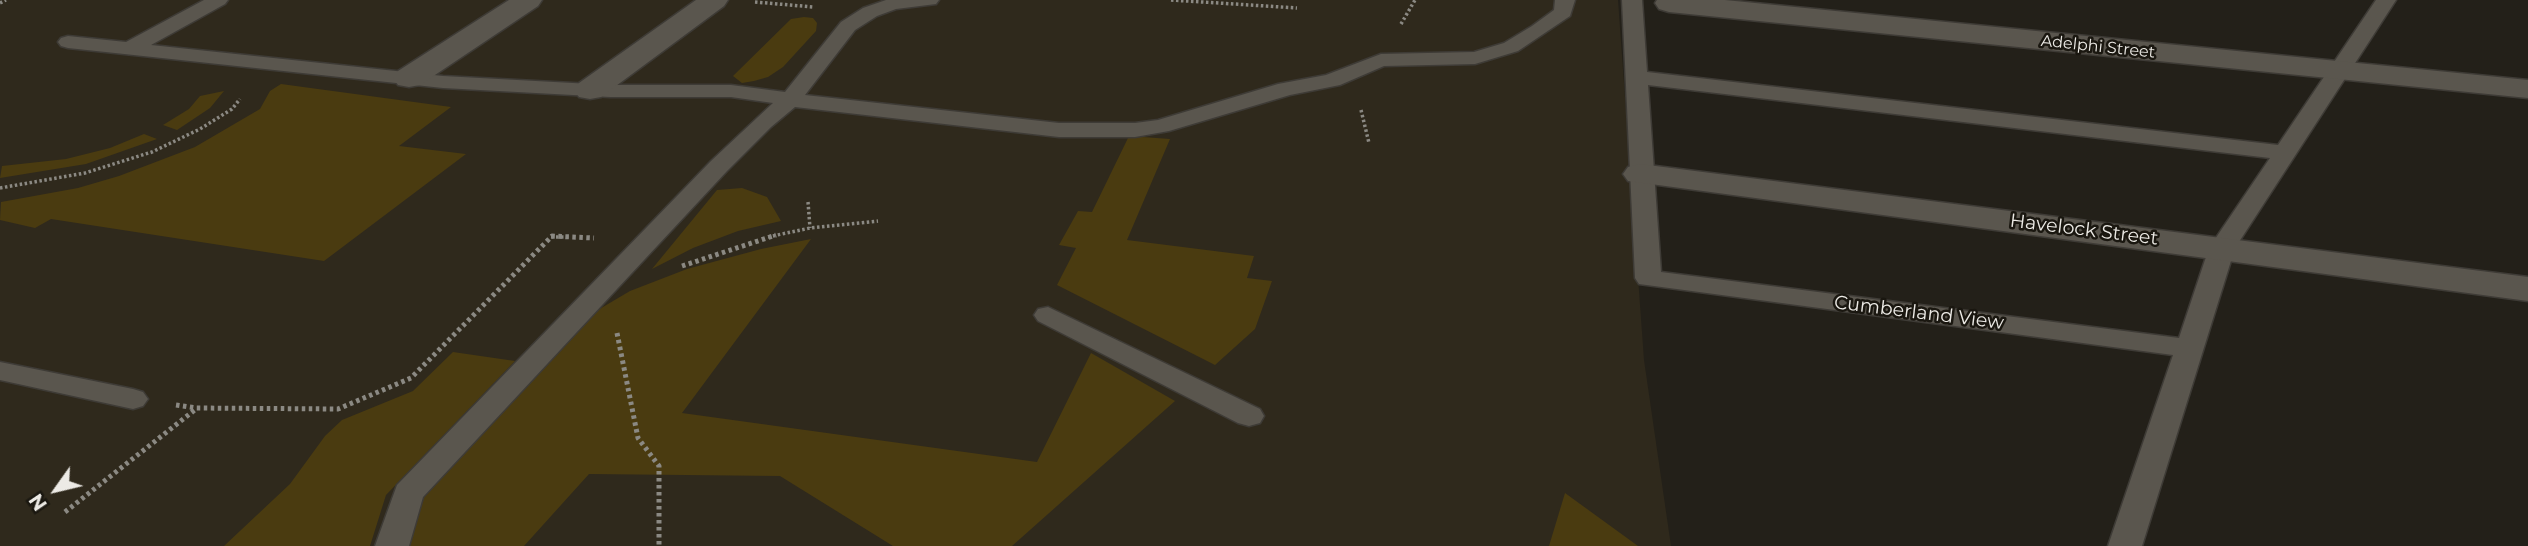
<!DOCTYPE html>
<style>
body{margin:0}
#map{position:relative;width:2528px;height:546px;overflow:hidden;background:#232019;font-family:Montserrat,sans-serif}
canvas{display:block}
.north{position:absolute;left:21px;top:455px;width:70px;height:70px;-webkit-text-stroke:5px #1a1710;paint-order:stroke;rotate:236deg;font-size:19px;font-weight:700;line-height:28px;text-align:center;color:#eceae5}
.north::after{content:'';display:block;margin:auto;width:24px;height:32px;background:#eceae5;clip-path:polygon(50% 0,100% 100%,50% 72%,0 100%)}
</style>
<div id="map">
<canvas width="2528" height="546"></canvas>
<div class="north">N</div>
</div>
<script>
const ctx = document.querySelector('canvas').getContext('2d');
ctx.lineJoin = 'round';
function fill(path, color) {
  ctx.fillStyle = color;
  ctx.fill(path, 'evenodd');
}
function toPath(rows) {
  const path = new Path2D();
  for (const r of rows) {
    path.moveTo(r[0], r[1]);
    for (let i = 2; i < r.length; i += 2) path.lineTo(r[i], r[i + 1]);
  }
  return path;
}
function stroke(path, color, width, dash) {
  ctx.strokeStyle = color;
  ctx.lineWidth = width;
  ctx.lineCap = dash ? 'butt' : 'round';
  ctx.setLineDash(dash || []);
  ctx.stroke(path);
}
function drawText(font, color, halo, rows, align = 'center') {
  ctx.font = font + ' Montserrat,sans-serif';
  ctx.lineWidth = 5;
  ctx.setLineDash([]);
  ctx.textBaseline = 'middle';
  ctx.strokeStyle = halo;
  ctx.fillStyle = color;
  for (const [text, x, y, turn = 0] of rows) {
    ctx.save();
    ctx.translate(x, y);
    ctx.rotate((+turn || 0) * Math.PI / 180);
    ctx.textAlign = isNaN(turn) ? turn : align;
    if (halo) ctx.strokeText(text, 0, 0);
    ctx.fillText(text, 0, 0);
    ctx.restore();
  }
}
const built = toPath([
 [0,0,1618,0,1644,360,1671,546,0,546]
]);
const green = toPath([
 [804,17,813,18,817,23,816,31,783,67,768,77,754,81,742,83,733,76,791,19],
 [281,84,451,107,399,146,466,154,324,261,51,219,35,228,0,220,1,202,78,188,119,176,195,147,260,109,270,91],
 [224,91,210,108,177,130,163,125,189,109,200,96],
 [144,134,157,139,86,164,0,178,2,166,66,159,110,148],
 [1129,136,1170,139,1127,240,1254,256,1247,278,1272,281,1255,329,1215,365,1057,285,1076,248,1059,245,1078,211,1092,212],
 [742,188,767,197,781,221,738,231,693,248,652,269,717,190],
 [811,239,682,413,1037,462,1091,353,1175,401,1012,546,893,546,780,476,589,474,524,546,409,546,423,494,586,317,630,291,687,269,761,249],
 [453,352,515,361,386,495,370,546,224,546,290,484,325,436,342,420,413,391],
 [1565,493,1638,546,1549,546]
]);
const pathFar1 = toPath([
 [1171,0,1297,8],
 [755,2,813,7],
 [0,3,6,0],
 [1401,24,1415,0],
 [1361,110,1369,143],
 [0,188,85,173,152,152,200,129,232,109,240,99],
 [808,202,810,228],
 [551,237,571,237],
 [768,237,810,228,878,221]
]);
const path = toPath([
 [682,266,776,235],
 [617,333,638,438,659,466,659,546],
 [176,405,196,408,338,409,411,378,552,236,594,238],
 [65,512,196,409]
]);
const service = toPath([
 [204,0,228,0,225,4,151,45,443,76,610,85,731,85,785,92,841,22,863,8,886,0,939,0,936,4,896,9,877,16,855,30,805,95,1059,123,1135,123,1158,120,1278,84,1326,75,1381,54,1474,52,1504,43,1532,26,1554,10,1555,0,1575,0,1570,16,1518,51,1475,64,1384,66,1340,85,1290,95,1169,131,1135,137,1059,137,795,107,771,127,727,171,423,497,409,546,375,546,397,485,711,161,773,103,731,97,610,97,443,88,68,48,61,46,58,42,61,38,68,36,126,42,204,0],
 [1622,0,1642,0,1647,72,2278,145,2376,0,2396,0,2235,248,2142,546,2108,546,2173,355,1639,284,1635,278,1622,0],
 [1648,85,2270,158,2209,248,2179,338,1661,272,1648,85],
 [1048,307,1260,409,1264,416,1260,423,1249,426,1238,423,1038,321,1034,315,1038,309,1048,307],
 [0,362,133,389,143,392,148,399,143,406,133,409,0,380,0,362]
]);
const pedestrian = toPath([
 [509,0,542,0,538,6,420,85,409,87,398,85,393,78,398,71,509,0],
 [696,0,728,0,724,6,601,97,590,99,579,97,574,90,579,83,696,0]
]);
const minor = toPath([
 [1657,0,1725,0,2528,80,2528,98,1669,12,1659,9,1655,3,1657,0],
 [1640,164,2528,277,2528,301,1628,181,1623,174,1628,167,1640,164]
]);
const farStreetnames = [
 ["Adelphi Street",2098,47,6]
];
const streetNames = [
 ["Havelock Street",2084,230,7],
 ["Cumberland View",1919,313,7]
];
fill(built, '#2f291c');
fill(green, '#4a3b10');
stroke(service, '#3e3b36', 3);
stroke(pedestrian, '#3e3b36', 3);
stroke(minor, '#3e3b36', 3);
stroke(pathFar1, '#8b8983', 3.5, [2.5, 2.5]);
stroke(path, '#8b8983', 5, [3.5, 3.5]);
fill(service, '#5a564e');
fill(pedestrian, '#5a564e');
fill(minor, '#5a564e');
drawText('16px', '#eceae5', '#1a1710', farStreetnames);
drawText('19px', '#eceae5', '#1a1710', streetNames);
</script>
